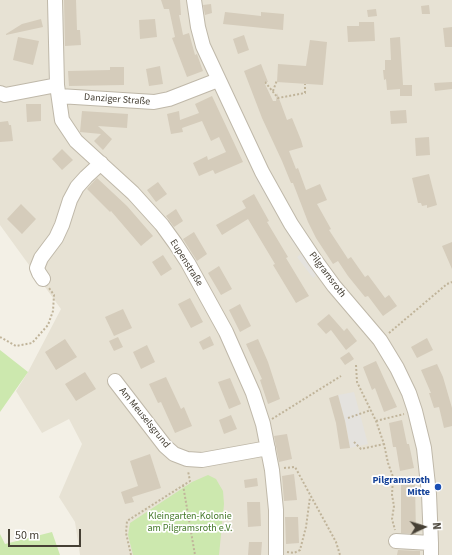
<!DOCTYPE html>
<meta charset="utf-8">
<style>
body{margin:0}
#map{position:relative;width:452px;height:555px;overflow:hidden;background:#f3f0e6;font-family:"Source Sans 3",sans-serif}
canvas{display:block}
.north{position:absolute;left:404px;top:507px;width:40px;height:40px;-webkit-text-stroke:3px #fff;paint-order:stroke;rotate:86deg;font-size:11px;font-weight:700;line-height:16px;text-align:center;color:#464035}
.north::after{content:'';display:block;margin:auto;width:14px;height:18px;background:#464035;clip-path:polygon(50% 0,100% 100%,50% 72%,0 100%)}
.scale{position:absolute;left:8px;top:529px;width:73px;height:18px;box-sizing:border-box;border:2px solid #464035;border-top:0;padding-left:5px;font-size:12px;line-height:14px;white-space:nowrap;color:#464035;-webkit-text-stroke:3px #fff;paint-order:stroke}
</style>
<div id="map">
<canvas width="452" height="555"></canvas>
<div class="north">N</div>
<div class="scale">50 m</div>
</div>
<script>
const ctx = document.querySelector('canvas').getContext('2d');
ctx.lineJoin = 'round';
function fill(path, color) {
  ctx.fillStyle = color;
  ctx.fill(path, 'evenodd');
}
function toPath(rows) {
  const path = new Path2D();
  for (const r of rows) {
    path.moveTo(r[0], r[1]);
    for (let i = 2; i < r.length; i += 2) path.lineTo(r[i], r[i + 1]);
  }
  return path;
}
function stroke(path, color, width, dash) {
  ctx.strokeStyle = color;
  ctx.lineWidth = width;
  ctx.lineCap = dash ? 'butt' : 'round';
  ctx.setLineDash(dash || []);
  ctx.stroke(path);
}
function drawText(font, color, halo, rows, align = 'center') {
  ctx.font = font + ' "Source Sans 3",sans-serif';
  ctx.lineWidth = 3.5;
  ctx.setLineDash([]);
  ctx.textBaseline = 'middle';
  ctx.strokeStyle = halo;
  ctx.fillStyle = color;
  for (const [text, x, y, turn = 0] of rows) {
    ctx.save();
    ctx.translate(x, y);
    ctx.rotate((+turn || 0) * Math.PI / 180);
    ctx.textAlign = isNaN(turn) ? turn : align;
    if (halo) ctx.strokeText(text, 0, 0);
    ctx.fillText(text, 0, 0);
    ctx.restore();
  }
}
const residential = toPath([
 [0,0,452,0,452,555,80,555,75,522,59,497,82,444,69,419,42,433,16,391,28,372,61,309,0,225]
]);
const green = toPath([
 [0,350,28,372,0,412],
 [208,475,216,479,223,491,224,504,219,555,133,555,128,535,130,523,192,482],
 [52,532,60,555,0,555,0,534,5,544]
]);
const parking = toPath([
 [259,177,300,248,295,246,256,179],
 [302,253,318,274,313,278,297,257],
 [354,392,368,444,350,448,346,424,338,395]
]);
const building = toPath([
 [64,0,76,0,77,30,80,30,81,45,65,46],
 [161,0,180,0,181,15,179,15,183,35,189,33,195,55,197,54,203,71,187,77,172,38,175,37,169,9,164,9],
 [211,4,212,13,205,15,203,5],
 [429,5,430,14,422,14,421,6],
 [376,9,377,16,368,17,367,10],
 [225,12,261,16,261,12,284,14,283,30,223,24],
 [41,19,43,27,6,35,6,34,22,24],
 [155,19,157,37,140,39,139,20],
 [359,22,374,22,375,41,348,42,347,26,359,26],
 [452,27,452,47,445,47,443,28],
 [244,35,249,50,238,54,233,39],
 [18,37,39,41,33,65,13,60],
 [400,37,403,85,412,85,412,96,400,96,400,89,387,90,386,79,384,80,383,70,385,70,385,60,391,60,390,38],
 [310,40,327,42,323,85,277,82,278,64,306,66],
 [261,64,268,82,264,82,273,101,276,101,277,93,287,120,292,118,301,140,303,147,289,151,296,169,298,168,306,190,320,184,327,200,317,204,331,229,329,230,348,259,351,257,365,277,368,275,385,298,389,295,397,306,383,316,368,296,365,297,348,276,338,261,333,264,316,238,308,222,293,183,291,183,282,161,262,118,244,71],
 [160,66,163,84,149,86,146,69],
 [110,67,124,67,124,85,69,86,68,71,110,70],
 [452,82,452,89,435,91,434,83],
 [212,96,243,162,215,174,213,170,199,176,193,163,207,156,208,160,226,152,219,137,211,141,202,121,182,128,183,132,171,134,167,114,179,111,180,120,199,113,195,104],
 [26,104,41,104,41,121,27,122],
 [406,110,407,123,391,124,390,111],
 [82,111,128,114,127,128,98,126,112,139,103,150,94,141,101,134,80,132],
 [8,121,9,125,11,125,13,141,0,142,0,122],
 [429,137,430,155,416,156,415,138],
 [62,149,73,160,62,170,52,159],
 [429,174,437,205,427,208,427,205,422,206,421,203,418,203,412,178],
 [97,178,127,206,153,236,141,246,111,211,110,212,87,189],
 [158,182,167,194,156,202,147,190],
 [254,194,269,221,267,222,288,257,286,258,309,296,296,303,273,265,275,264,248,219,222,235,216,225,246,208,242,201],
 [21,204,36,219,22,234,7,219],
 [176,209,183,221,174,227,166,216],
 [194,232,207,254,197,261,183,239],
 [452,242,452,269,442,246],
 [163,255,172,269,161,276,152,262],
 [219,266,232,289,221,295,208,273],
 [190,298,203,322,191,328,178,304],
 [240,304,251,326,240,332,229,310],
 [123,309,132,328,114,336,105,317],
 [329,314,344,331,347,328,357,341,346,350,331,330,326,334,317,324],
 [210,336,214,345,203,350,199,342],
 [118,337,123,347,114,351,109,341],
 [427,338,433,350,417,358,411,347],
 [65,339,77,357,56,370,45,352],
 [258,339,268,362,280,399,268,404,260,380,262,379,246,344],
 [147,345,155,362,141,369,133,352],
 [349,352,354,359,345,365,340,358],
 [376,361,397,407,384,412,375,388,372,390,363,367],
 [437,364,443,377,452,408,452,426,444,428,439,407,434,408,429,393,431,393,421,370],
 [85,372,96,389,76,401,65,384],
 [166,377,181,409,184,407,192,426,175,433,161,402,158,403,149,384],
 [230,378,241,404,229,409,218,382],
 [338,395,345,421,350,448,340,449,336,423,329,398],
 [231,415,237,429,224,434,219,420],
 [402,420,407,444,409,444,414,468,400,471,396,447,393,447,389,423],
 [287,434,292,459,279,462,274,436],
 [150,454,161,488,132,497,134,502,125,504,121,492,138,486,130,461],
 [294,474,297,500,284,501,282,476],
 [257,478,258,486,245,488,244,480],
 [401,484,415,484,416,534,401,533],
 [247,502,260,502,261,526,248,527],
 [285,517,298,517,299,543,286,544],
 [249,542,262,542,261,555,248,555],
 [398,550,420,551,420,555,397,555]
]);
const path = toPath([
 [265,82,278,98,305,93,305,84],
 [273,91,277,80],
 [389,333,447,284,452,282],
 [0,337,16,346,32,343,48,325,53,311,54,295,49,288],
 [356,365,357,382,376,421,384,444,388,463,393,477,392,495,394,506,392,519,395,530],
 [348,418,371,410],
 [272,419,341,376],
 [376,421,404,414],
 [354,442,361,449,384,444],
 [284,468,295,467,336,542,340,555],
 [183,485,195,555],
 [287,552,294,553,300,550,306,527,310,497],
 [131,555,126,533,127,521,190,481,188,471]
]);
const minor = toPath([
 [55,0,57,85,62,120,76,141,133,193,162,225,175,243,188,263,226,332,253,393,263,424,272,470,276,510,276,555],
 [194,0,198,27,203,46,262,172,291,224,315,260,334,286,380,340,397,368,409,393,415,411,424,448,429,494,431,543,431,555],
 [0,93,5,95,57,85],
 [59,96,154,102,169,99,218,80],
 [43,279,39,273,37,268,41,258,56,238,62,225,70,200,77,187,86,177,101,163],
 [115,381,165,446,174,454,187,459,202,460,268,448],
 [396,541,431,543]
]);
const markers = [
 [438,487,4,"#1a4fb4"]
];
const streetNames = [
 ["Danziger Straße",117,100,4],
 ["Eupenstraße",186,263,58],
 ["Pilgramsroth",327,275,53],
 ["Am Meuselsgrund",144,418,51]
];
const transitNames = [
 ["Pilgramsroth",430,481],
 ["Mitte",430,493]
];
const parkNames = [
 ["Kleingarten-Kolonie",190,517],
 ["am Pilgramsroth e.V.",190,529]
];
fill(residential, '#e7e2d4');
fill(green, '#cce8ae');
fill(parking, '#e4e2de');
fill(building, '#d5ccbb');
stroke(minor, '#bfb8a9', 16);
stroke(path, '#c0b49a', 2, [2, 2]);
stroke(minor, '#fff', 14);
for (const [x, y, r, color] of markers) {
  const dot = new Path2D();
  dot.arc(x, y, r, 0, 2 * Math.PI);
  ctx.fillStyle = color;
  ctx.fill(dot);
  stroke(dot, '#fff', 1.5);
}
drawText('10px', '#464035', '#fff', streetNames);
drawText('bold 10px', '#164399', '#fff', transitNames, 'right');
drawText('10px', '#437828', '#fff', parkNames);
</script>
